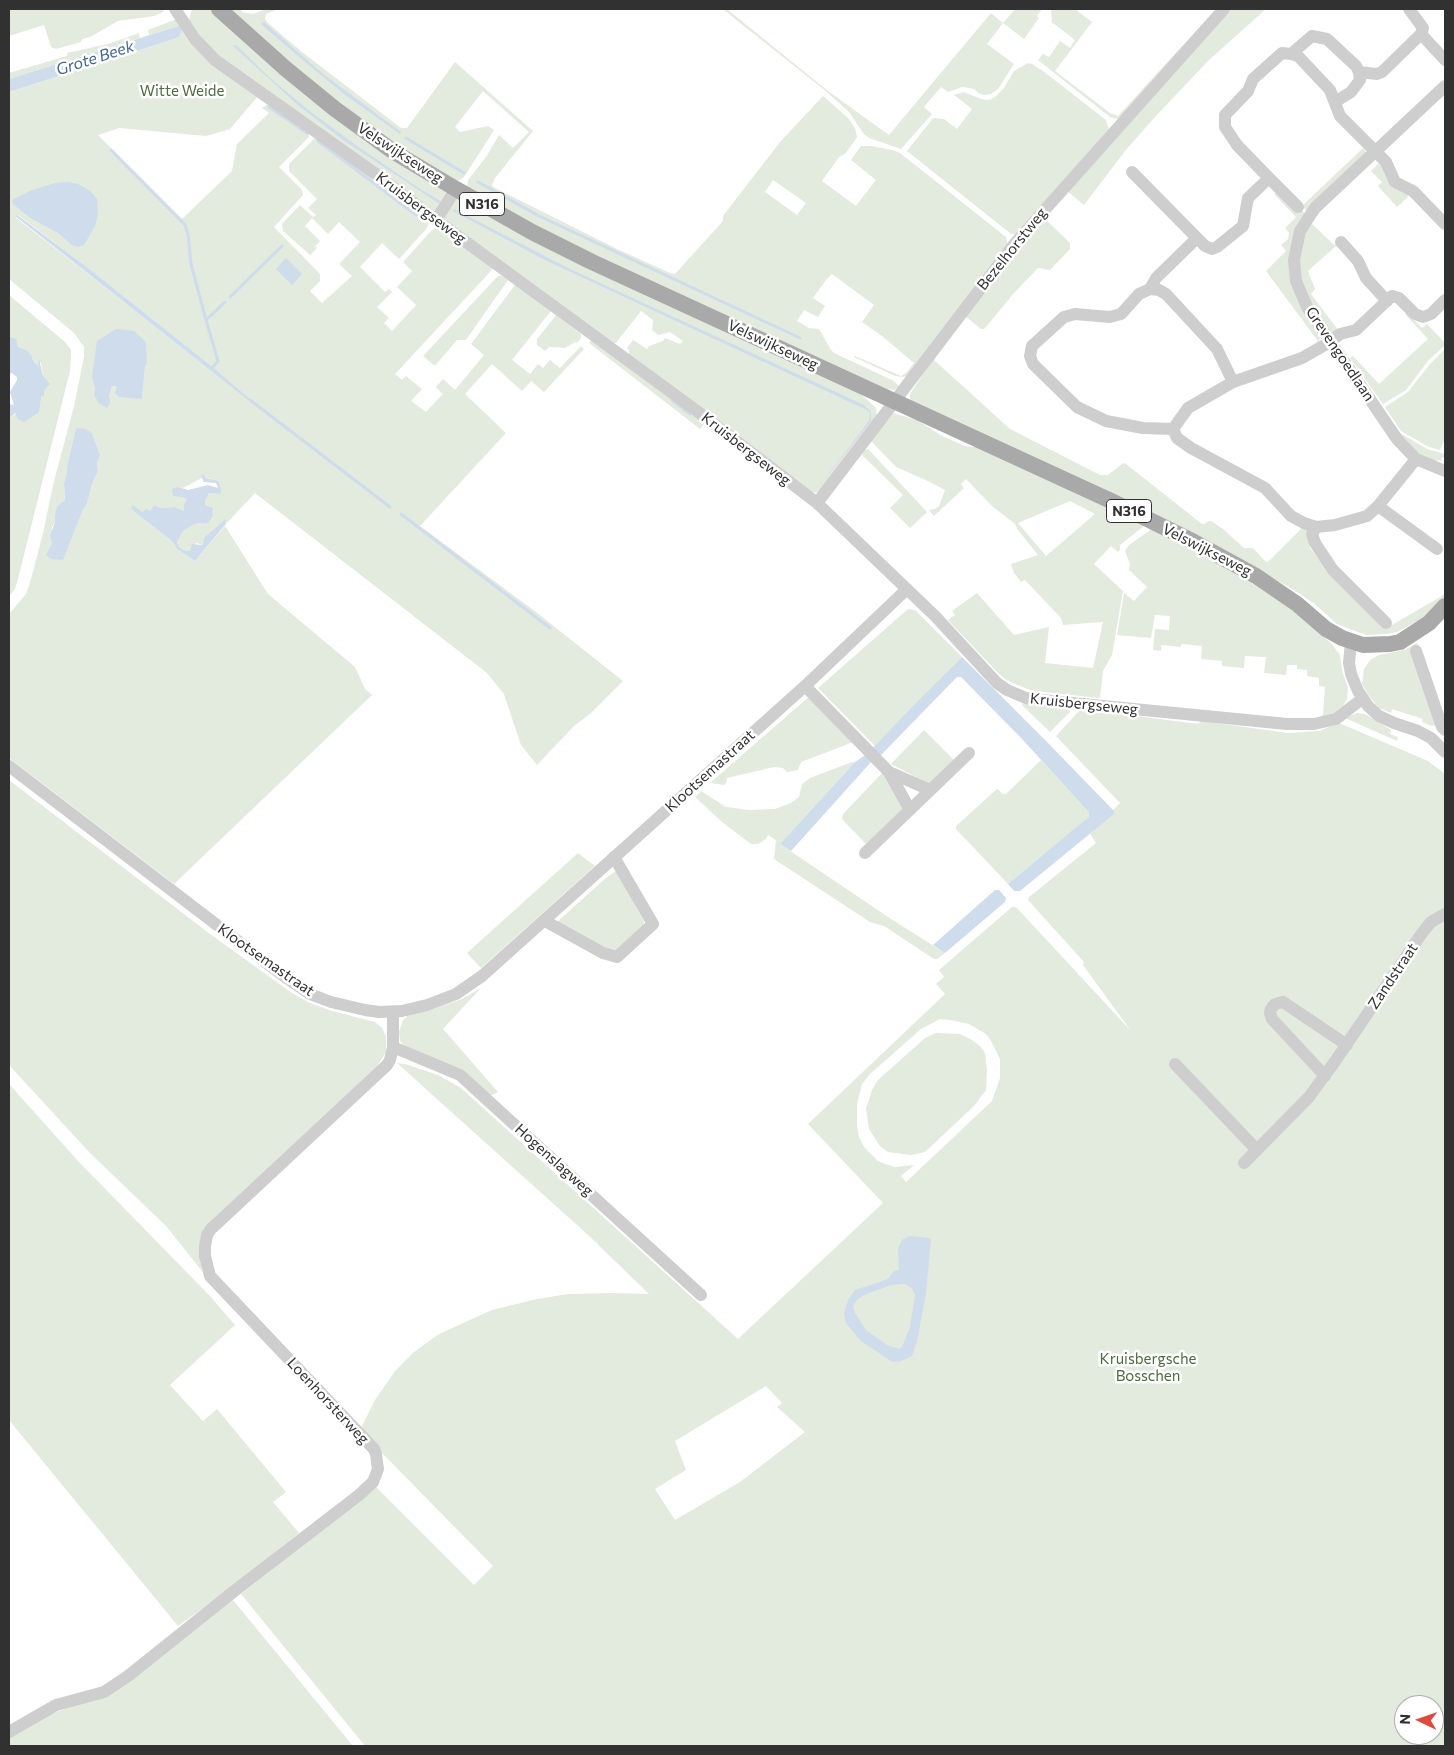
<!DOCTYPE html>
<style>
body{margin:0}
#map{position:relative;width:1454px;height:1755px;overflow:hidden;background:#fff;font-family:Commissioner,sans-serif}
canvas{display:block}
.frame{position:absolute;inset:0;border:10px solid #313131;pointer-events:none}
.north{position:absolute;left:1394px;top:1695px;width:50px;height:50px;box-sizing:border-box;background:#fff;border:1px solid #adadad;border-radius:50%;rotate:273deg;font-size:14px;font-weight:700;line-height:20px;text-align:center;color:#313131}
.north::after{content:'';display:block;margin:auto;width:18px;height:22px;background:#de493e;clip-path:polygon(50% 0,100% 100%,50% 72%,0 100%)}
</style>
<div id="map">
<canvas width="1454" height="1755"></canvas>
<div class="frame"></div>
<div class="north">N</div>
</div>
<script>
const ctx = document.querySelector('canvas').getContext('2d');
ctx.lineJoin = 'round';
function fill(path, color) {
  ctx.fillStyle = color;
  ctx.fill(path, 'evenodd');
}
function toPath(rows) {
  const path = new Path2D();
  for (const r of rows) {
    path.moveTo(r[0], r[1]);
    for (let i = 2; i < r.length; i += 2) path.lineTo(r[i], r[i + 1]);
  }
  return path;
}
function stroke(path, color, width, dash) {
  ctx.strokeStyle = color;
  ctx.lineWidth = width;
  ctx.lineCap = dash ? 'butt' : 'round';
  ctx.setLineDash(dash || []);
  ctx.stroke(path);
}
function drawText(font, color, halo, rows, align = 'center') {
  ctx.font = font + ' Commissioner,sans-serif';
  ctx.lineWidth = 5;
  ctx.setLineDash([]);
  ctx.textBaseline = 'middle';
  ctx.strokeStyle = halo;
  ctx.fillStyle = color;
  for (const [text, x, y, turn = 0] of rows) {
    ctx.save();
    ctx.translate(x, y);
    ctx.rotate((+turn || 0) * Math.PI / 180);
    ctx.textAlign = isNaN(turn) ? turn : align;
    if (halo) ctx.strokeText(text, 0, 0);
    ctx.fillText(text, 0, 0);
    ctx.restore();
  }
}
const green = toPath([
 [9,9,108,9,109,10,115,9,164,9,163,12,154,16,118,21,90,37,82,39,81,42,56,49,51,47,44,25,9,36],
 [192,9,211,9,449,193,440,209,434,211,231,68,208,47,189,20],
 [230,9,241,9,242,12,253,14,266,9,278,9,266,14,265,19,269,24,302,52,401,128,407,128,455,62,533,131,495,178,492,185,493,187,617,249,670,273,675,274,723,221,723,216,780,142,823,96,848,118,855,128,857,137,845,154,839,157,822,181,856,206,876,180,851,160,861,146,871,146,892,150,900,153,1006,237,1008,246,908,376,904,377,895,376,854,357,855,356,901,376,906,373,914,363,882,336,862,322,874,305,832,274,826,280,813,298,825,306,818,317,804,310,797,321,809,328,819,329,831,350,834,353,894,381,900,387,894,390,887,389,570,245,467,190,468,180,486,157,499,135,513,148,529,132,483,91,455,127,460,132,488,126,494,130,464,177,455,183,401,149,302,76],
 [773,180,806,203,797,215,765,192],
 [725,9,728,9,728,10,828,91,889,135,991,13,1003,23,1015,9,1042,9,1037,16,1039,18,1024,39,1003,23,987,44,1014,64,998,89,991,94,985,95,980,94,974,89,962,87,948,92,941,87,924,107,932,114,901,149,869,138,864,134,848,111,827,92,724,10],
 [1051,9,1075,9,1092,22,1055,71,1110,113,1118,116,1216,9,1219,9,1121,118,1117,119,1110,117,1038,60,1043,54,1049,57,1060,41,1070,48,1075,40,1053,23,1052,24],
 [1231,9,1266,9,1209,60,1154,118,1125,151,1084,205,1066,190],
 [174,20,178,20,259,95,230,129,206,136,119,128,98,135,182,219,232,171,237,144,269,113,262,108,270,103,310,131,309,137,279,167,302,190,303,195,274,227,320,274,320,281,310,291,322,303,352,276,339,264,360,242,339,222,328,234,312,218,305,226,320,241,315,246,317,248,310,255,283,231,282,224,300,205,313,217,316,215,308,208,317,199,289,171,289,164,315,138,430,219,427,228,399,259,382,243,360,267,385,292,389,289,392,292,377,307,389,318,384,323,392,331,416,305,397,287,412,271,403,262,432,230,439,227,494,266,490,272,395,374,402,380,406,376,422,389,411,401,426,412,443,394,436,387,443,379,455,390,484,355,471,344,517,282,551,311,512,360,530,374,538,364,543,368,550,360,560,368,581,346,584,349,544,392,531,381,522,391,492,364,465,394,506,433,420,526,536,612,623,681,590,714,574,726,537,765,521,745,504,694,487,673,255,493,225,525,226,520,211,533,203,545,196,543,190,551,186,551,179,547,177,542,181,532,194,524,201,524,206,506,205,501,209,493,220,494,219,481,201,476,202,478,183,488,178,487,174,496,186,498,188,500,184,511,175,507,161,508,154,505,150,511,142,512,131,509,173,542,177,549,195,561,225,526,268,594,355,667,365,689,372,695,174,884,9,758,9,614,26,594,30,583,44,529,53,485,74,406,84,357,84,347,74,333,9,279,9,92,174,39,179,26,9,79,9,73,67,56,67,53,108,44,139,33,140,38,149,35,148,30],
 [18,215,83,264,214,368,253,403,15,217],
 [146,359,147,364,145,367,142,399,118,386,112,386,109,396,94,395,95,387],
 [76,428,92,433,100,455,97,464,98,471,92,484,87,504,47,555,52,543,52,527,55,522,55,514,57,506,65,500,64,483,67,473,67,466],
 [1028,63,1032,64,1043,71,1106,120,1109,130,1015,234,1011,234,907,151,933,118,944,119,957,129,972,109,954,95,964,92,981,99,989,100,995,97,1004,88,1014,71],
 [1363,148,1366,152,1307,211,1302,206],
 [1380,162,1409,196,1397,207,1378,186,1382,182,1371,171],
 [1274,189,1305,213,1291,247,1320,337,1319,341,1313,346,1318,341,1266,271,1286,251,1281,245,1288,239,1289,233,1285,228,1296,217,1275,195],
 [455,197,861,394,876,408,877,417,820,492,811,493,629,355,629,350,627,348,633,340,647,349,649,346,663,341,665,338,680,344,683,341,670,332,658,335,652,330,653,320,641,311,616,343,613,343,444,219,444,214],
 [1043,217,1070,243,1070,249,1050,270,1038,268,1013,294,987,326,984,329,981,329,965,316],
 [1310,222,1333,244,1337,245,1308,271,1315,289,1311,294,1338,330,1332,334,1310,304,1302,285,1299,268,1302,240],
 [498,276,502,276,508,280,466,340,457,340,435,366,423,356],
 [9,295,65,342,71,350,71,357,70,371,18,579,15,589,9,596,9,419,41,395,43,376,41,362,38,366,33,361,32,356,27,350,18,347,12,337,9,336],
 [1407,313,1422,328,1427,324,1445,343,1445,345,1428,361,1406,390,1383,404,1350,358,1353,356,1379,384,1428,339,1405,314],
 [556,315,581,334,581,338,577,343,575,342,565,348,549,347,545,351,537,345,537,339],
 [593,339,705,423,700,429,589,343],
 [1445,349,1445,439,1440,450,1429,447,1401,431,1385,407,1408,392,1430,364],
 [933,359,1010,429,1100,475,1108,475,1123,463,1126,464,1202,524,1205,524,1208,521,1211,521,1223,529,1244,548,1253,548,1266,562,1269,561,1304,526,1307,526,1310,548,1330,573,1392,625,1442,596,1445,592,1445,597,1435,608,1421,619,1397,632,1387,634,1366,635,1337,624,1316,605,1294,590,1247,564,912,402,910,399,910,394],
 [893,413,917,420,942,436,965,446,983,448,1088,497,1144,526,1120,545,1120,550,1118,552,1111,546,1094,564,1123,591,1112,655,1103,671,1100,698,1033,691,1015,684,1005,679,997,672,948,620,955,615,952,611,977,593,1014,635,1049,627,1045,663,1093,668,1103,622,1063,625,1061,618,1025,580,1021,582,1014,573,1011,564,1038,555,1018,530,1015,524,992,506,966,479,961,484,964,488,934,516,929,510,935,509,939,506,945,490,930,482,896,467,871,441],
 [1070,501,1095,514,1046,556,1018,523],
 [1400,433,1427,449,1445,454,1445,458,1442,457,1441,461,1437,460,1436,462,1419,454],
 [868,449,927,512,910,528,890,508,903,495,862,455,864,450],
 [1151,527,1219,561,1291,609,1331,643,1340,655,1342,670,1348,689,1347,699,1343,706,1333,714,1318,718,1323,715,1325,687,1319,686,1319,678,1307,676,1307,670,1297,669,1297,665,1287,665,1286,675,1264,673,1266,657,1245,656,1244,668,1222,666,1222,661,1201,659,1202,646,1181,644,1181,647,1161,645,1161,651,1153,650,1155,629,1169,630,1170,616,1155,615,1151,638,1117,635,1124,593,1134,601,1147,587,1129,570,1130,564,1125,551,1129,545,1149,531],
 [908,609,915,610,962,657,875,746,818,688],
 [1417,643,1419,648,1412,658,1439,724,1432,726,1422,722,1423,719,1392,709,1391,713,1379,708,1369,696,1362,684,1364,669,1370,660,1379,655,1404,650],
 [811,695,856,741,801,762,798,770,787,772,783,768,774,767,727,778,726,783,724,785,710,783],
 [1024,702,1069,708,1070,712,1050,732,1022,705],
 [1081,709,1198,724,1201,721,1288,733,1319,731,1339,723,1428,761,1445,774,1445,1746,365,1746,241,1594,376,1487,474,1585,493,1566,380,1451,361,1428,375,1400,395,1371,414,1352,439,1334,492,1310,537,1299,568,1294,613,1293,649,1294,587,1234,397,1063,405,1064,438,1075,461,1088,738,1339,883,1203,808,1124,945,994,936,984,944,977,939,970,1012,907,1016,907,1131,1031,1083,965,1084,962,1028,900,1029,897,1096,843,1090,834,1120,803,1056,736],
 [940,1019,951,1020,969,1024,986,1034,991,1041,1000,1059,1000,1078,992,1101,906,1182,901,1176,914,1165,895,1167,885,1164,878,1161,864,1147,859,1137,857,1125,857,1105,862,1084,870,1074,921,1029],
 [766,1386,782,1403,777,1407,805,1432,740,1482,675,1520,655,1489,686,1470,675,1441],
 [1404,1705,1434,1705,1434,1735,1404,1735],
 [1357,713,1365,714,1391,730,1390,734,1398,737,1397,741,1345,718],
 [924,730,954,760,931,785,891,764],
 [1041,760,1087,809,1089,812,1089,817,1008,884,956,829,956,826,997,789,1003,794,1006,794],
 [852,762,855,762,780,844,891,919,945,953,937,959,934,959,884,926,870,922,777,861,774,858,776,840,768,835,766,839,758,844,751,844,722,822,695,797,701,791,726,807,749,810,775,809,791,803,799,797,802,784,810,778],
 [884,771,906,808,866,844,842,819,843,814],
 [9,780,210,934,292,993,310,1003,332,1011,375,1022,382,1028,386,1036,386,1052,377,1066,215,1217,207,1226,200,1259,202,1271,166,1226,90,1153,9,1065],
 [578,853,595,866,481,968,467,953],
 [616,871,644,921,644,925,621,948,613,952,558,923,558,921,607,877],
 [481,988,443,1029,498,1092,490,1096,407,1048,400,1041,399,1032,403,1020,409,1014,433,1009,462,999],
 [936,1033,960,1034,972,1040,981,1047,985,1053,987,1070,986,1090,974,1106,925,1152,911,1155,888,1152,880,1146,869,1129,866,1109,872,1090,878,1080,925,1038],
 [9,1084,79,1162,209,1295,235,1325,170,1385,203,1421,217,1409,286,1492,273,1502,299,1533,227,1591,178,1626,9,1420],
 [233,1600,353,1746,9,1746,9,1737,51,1714,75,1705]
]);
const water = toPath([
 [264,22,323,74,401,132,400,134,344,94,304,61,261,24],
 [179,26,182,30,179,36,174,39,9,92,9,79],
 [236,45,270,78,307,109,357,146,420,189,442,202,440,204,343,140,298,105,233,46],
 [68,182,78,184,89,190,97,199,98,215,95,226,84,245,78,247,72,245,58,233,29,217,13,204,12,200,30,191,55,183],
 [454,209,570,269,864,405,871,412,871,421,818,488,869,421,870,413,867,410,545,260,453,211],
 [17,215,83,264,214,368,253,402,252,403,15,216],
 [286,258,302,274,292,285,276,269],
 [116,329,134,331,146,342,147,364,145,367,142,399,119,397,115,393,117,386,112,386,109,396,110,403,107,408,99,403,94,395,95,387,92,377,97,341],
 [9,336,16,339,18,347,27,350,32,356,33,361,38,366,39,359,43,376,50,384,44,390,44,396,41,396,39,412,24,422,18,419,15,413,9,419,9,404,14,405,10,392,17,380,17,377,12,373,9,374],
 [76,428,85,429,92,433,100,455,97,464,98,471,92,484,87,504,82,511,63,560,51,559,46,555,52,543,50,536,55,522,55,514,57,506,65,500,64,483,67,473,67,466],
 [203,474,206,478,219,481,221,491,220,494,209,493,205,501,206,506,213,508,212,517,208,523,194,524,182,532,177,542,179,547,186,551,190,551,192,544,203,545,204,538,226,519,225,525,195,561,177,549,173,542,131,509,133,505,142,512,146,509,150,511,154,505,161,508,175,507,184,511,184,505,187,500,186,498,173,496,172,489,178,487,188,490,208,485,218,488,216,483,204,482,201,476],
 [962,657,1048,743,1114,811,1114,814,1020,891,1014,891,1008,884,1080,824,1089,817,1089,812,1022,739,961,677,957,677,882,754,871,762,791,851,780,844,855,762,867,754,913,706],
 [995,890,999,890,1006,898,1005,902,945,953,933,945],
 [910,1236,929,1238,931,1240,926,1293,917,1341,912,1356,899,1362,891,1361,861,1341,846,1323,844,1313,848,1300,855,1290,877,1283,888,1279,894,1271,899,1270,898,1248,902,1240],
 [905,1284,912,1288,915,1295,910,1327,902,1347,899,1349,887,1345,866,1330,855,1313,853,1306,857,1300,864,1295,891,1285]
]);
const stream = toPath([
 [269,107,307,133],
 [406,138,464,173],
 [318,141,416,215],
 [111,150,185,225,188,234,191,264,206,320],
 [478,182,539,216,800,338],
 [230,297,282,246],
 [212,368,218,361,206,320,225,302],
 [250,400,390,507],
 [672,400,690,414],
 [401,514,550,628]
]);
const minor = toPath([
 [175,9,195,39,215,60,377,175,436,220,697,411,817,503,935,616,997,683,1007,690,1026,698,1052,701,1287,724,1314,724,1336,719,1362,699],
 [1409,9,1423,28,1421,34],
 [1291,54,1298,56,1330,90,1340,116,1386,162,1395,182,1413,191,1445,224],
 [1445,86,1315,208,1300,231,1294,260,1296,281,1307,307,1397,439,1416,459,1445,471],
 [1335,102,1351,92,1360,80,1359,72],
 [1132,172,1197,238],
 [1269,178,1237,145,1225,127,1225,115,1248,91,1253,79,1282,53,1291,54,1312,36,1327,39,1356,66,1359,72,1377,74,1382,72,1421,34,1445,60],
 [1298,207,1269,178,1248,198,1243,226,1217,247,1212,249,1205,246,1197,238,1156,278,1150,289,1139,294,1121,314,1110,317,1075,314,1064,317,1032,346,1030,356,1033,364,1077,407,1106,421,1143,428,1173,429,1188,408,1233,382,1302,358,1330,342,1340,334,1356,330,1392,296,1399,298,1415,314,1423,317,1431,314,1445,300],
 [436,220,456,189],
 [1341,242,1358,261,1366,278,1387,301],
 [1150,289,1159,290,1166,294,1217,349,1233,382],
 [1173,429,1177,438,1191,448,1265,488,1291,516,1304,523,1316,527,1335,525,1367,516,1378,506,1416,459],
 [817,503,1016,242,1224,9],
 [1378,506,1437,549],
 [1316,527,1312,534,1315,543,1333,570,1386,623],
 [1351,642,1349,663,1351,674,1358,691,1368,706,1379,716,1394,723,1418,731,1431,738,1445,752],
 [1416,651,1442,727,1445,730],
 [805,686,889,772],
 [9,766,281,974,310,994,331,1002,365,1010,379,1012,402,1011,427,1005,456,994,482,976,805,686,907,589],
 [910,810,889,772,930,790],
 [865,853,969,753],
 [545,921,603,953,617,957,653,924,614,857],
 [393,1047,460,1075,701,1295],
 [1175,1064,1257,1150],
 [1325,1076,1272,1019,1270,1013,1271,1009,1275,1004,1283,1002,1347,1045],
 [1244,1163,1309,1097,1336,1060,1422,933,1431,922,1445,914],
 [9,1732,56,1705,104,1692,128,1676,233,1592,359,1495,373,1482,378,1469,376,1454,374,1449,210,1276,205,1256,205,1247,207,1235,211,1229,387,1065,390,1060,393,1047,393,1012]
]);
const major = toPath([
 [219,9,286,69,335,109,394,152,456,189,532,232,592,262,1109,500,1194,542,1256,576,1297,604,1326,629,1342,638,1363,645,1390,644,1400,642,1429,623,1445,606]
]);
const shields = [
 [482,204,45],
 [1129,511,45]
];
const shieldNames = [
 ["N316",482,204],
 ["N316",1129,511]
];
const parkNames = [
 ["Witte Weide",182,91],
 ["Kruisbergsche",1148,1359],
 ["Bosschen",1148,1376]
];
const streetNames = [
 ["Velswijkseweg",400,153,33],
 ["Kruisbergseweg",421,208,37],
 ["Bezelhorstweg",1012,249,-51],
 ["Velswijkseweg",773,345,25],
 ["Grevengoedlaan",1340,354,56],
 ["Kruisbergseweg",746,449,38],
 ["Velswijkseweg",1207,550,27],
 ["Kruisbergseweg",1084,704,6],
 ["Klootsemastraat",710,771,-42],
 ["Klootsemastraat",266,960,35],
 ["Zandstraat",1393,976,-56],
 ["Hogenslagweg",554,1160,42],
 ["Loenhorsterweg",328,1401,47]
];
const waterNames = [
 ["Grote Beek",95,58,-18]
];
fill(green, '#e3eade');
fill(water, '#cedcec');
stroke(stream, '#cedcec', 3);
stroke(minor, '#cecece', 12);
stroke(major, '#a9a9a9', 16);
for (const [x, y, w] of shields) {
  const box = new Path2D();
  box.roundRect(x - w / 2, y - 11.5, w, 23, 4);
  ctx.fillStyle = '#fff';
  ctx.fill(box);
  stroke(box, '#313131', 1);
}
drawText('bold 14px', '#313131', null, shieldNames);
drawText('15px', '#4f6c40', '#fff', parkNames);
drawText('15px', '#313131', '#fff', streetNames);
drawText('italic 16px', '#426891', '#fff', waterNames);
</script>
